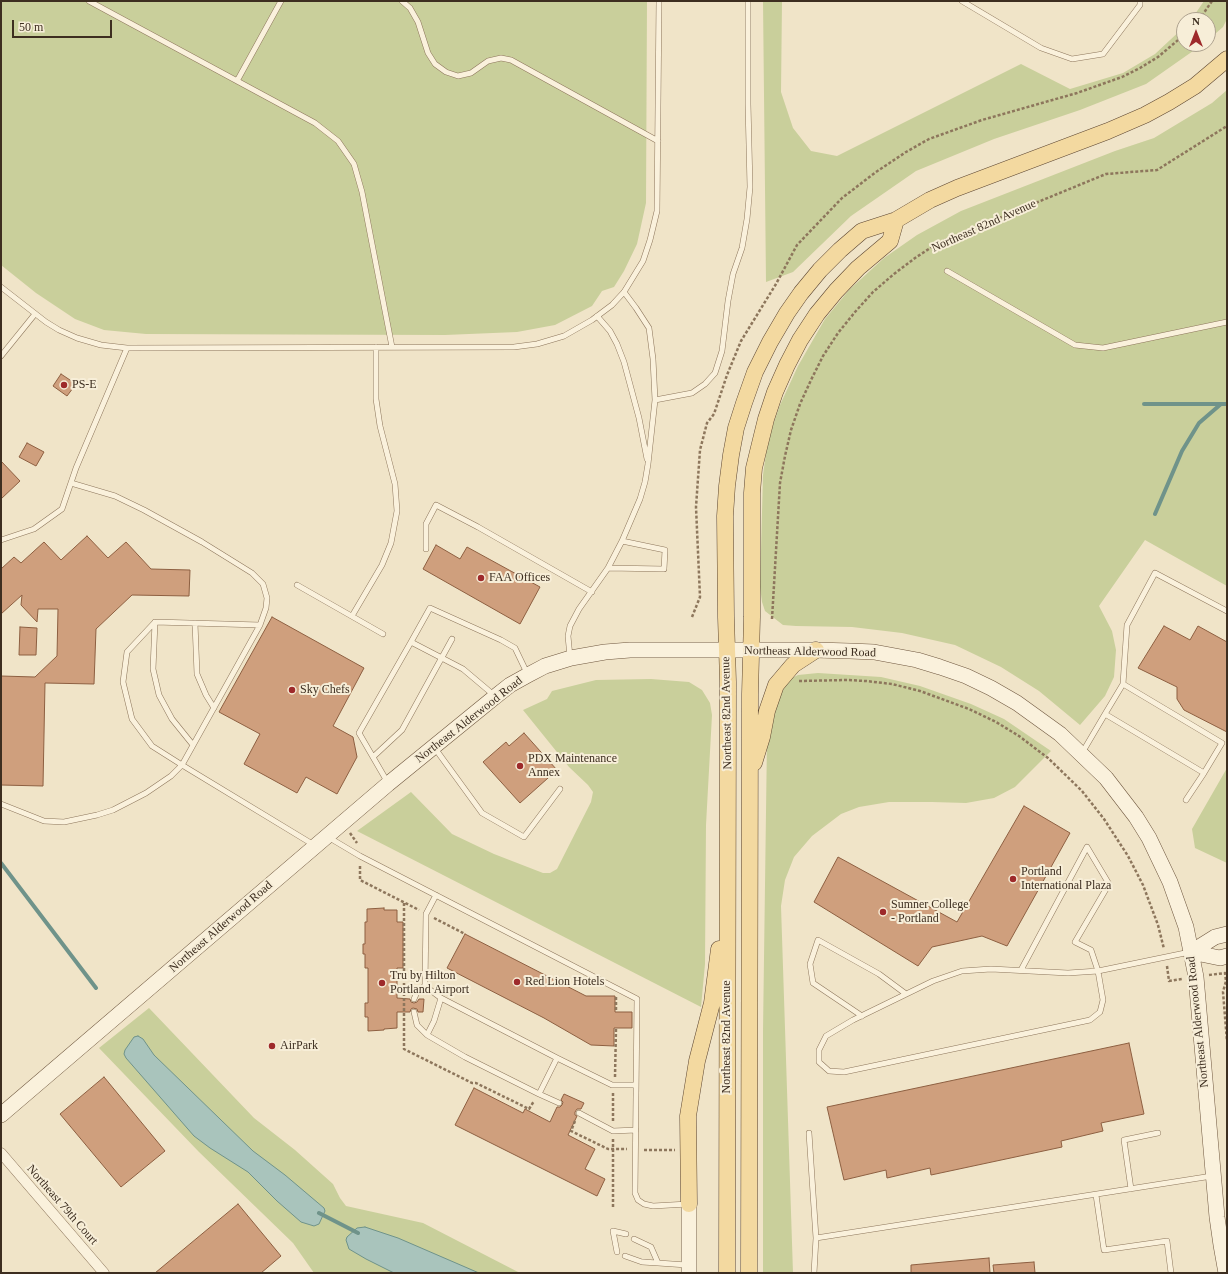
<!DOCTYPE html>
<style>
body{margin:0}
#map{position:relative;width:1228px;height:1274px;overflow:hidden;background:#f0e4c8;font-family:Georgia,serif}
canvas{display:block}
.frame{position:absolute;inset:0;border:2px solid #3d2e20;pointer-events:none}
.north{position:absolute;left:1176px;top:12px;width:40px;height:40px;box-sizing:border-box;background:#f7eed8;border:1px solid #ada18e;border-radius:50%;rotate:0deg;font-size:11px;font-weight:700;line-height:16px;text-align:center;color:#3d2e20}
.north::after{content:'';display:block;margin:auto;width:14px;height:18px;background:#9e2a2b;clip-path:polygon(50% 0,100% 100%,50% 72%,0 100%)}
.scale{position:absolute;left:12px;top:20px;width:100px;height:18px;box-sizing:border-box;border:2px solid #3d2e20;border-top:0;padding-left:5px;font-size:12px;line-height:14px;white-space:nowrap;color:#3d2e20;-webkit-text-stroke:3px #f7eed8;paint-order:stroke}
</style>
<div id="map">
<canvas width="1228" height="1274"></canvas>
<div class="frame"></div>
<div class="north">N</div>
<div class="scale">50 m</div>
</div>
<script>
const ctx = document.querySelector('canvas').getContext('2d');
ctx.lineJoin = 'round';
function fill(path, color) {
  ctx.fillStyle = color;
  ctx.fill(path, 'evenodd');
}
function toPath(rows) {
  const path = new Path2D();
  for (const r of rows) {
    path.moveTo(r[0], r[1]);
    for (let i = 2; i < r.length; i += 2) path.lineTo(r[i], r[i + 1]);
  }
  return path;
}
function stroke(path, color, width, dash) {
  ctx.strokeStyle = color;
  ctx.lineWidth = width;
  ctx.lineCap = dash ? 'butt' : 'round';
  ctx.setLineDash(dash || []);
  ctx.stroke(path);
}
function drawText(font, color, halo, rows, align = 'center') {
  ctx.font = font + ' Georgia,serif';
  ctx.lineWidth = 4;
  ctx.setLineDash([]);
  ctx.textBaseline = 'middle';
  ctx.strokeStyle = halo;
  ctx.fillStyle = color;
  for (const [text, x, y, turn = 0] of rows) {
    ctx.save();
    ctx.translate(x, y);
    ctx.rotate((+turn || 0) * Math.PI / 180);
    ctx.textAlign = isNaN(turn) ? turn : align;
    if (halo) ctx.strokeText(text, 0, 0);
    ctx.fillText(text, 0, 0);
    ctx.restore();
  }
}
const green = toPath([
 [1,1,647,1,646,203,637,244,624,271,614,287,602,291,592,306,555,325,517,332,445,335,146,334,104,330,75,319,36,293,1,265],
 [763,1,782,1,781,92,793,128,811,151,837,156,1021,64,1070,89,1123,73,1155,54,1184,27,1184,44,1203,44,1146,84,1080,110,994,139,916,171,851,216,793,272,766,282],
 [1204,1,1227,1,1227,19,1223,27,1208,40,1208,20,1191,20],
 [1227,90,1227,586,1145,540,1099,606,1112,631,1116,650,1114,677,1105,696,1080,725,1039,691,1001,667,955,645,902,633,852,627,796,626,783,625,765,611,762,602,760,587,763,475,768,439,780,405,798,366,825,319,849,290,884,258,917,235,961,211,1115,151,1154,138,1212,103],
 [818,673,881,677,920,686,971,704,1004,719,1051,751,1015,787,994,798,966,803,932,802,889,802,859,807,841,814,812,836,794,857,785,880,781,906,793,1273,763,1273,763,1031,767,739,780,691,788,680,798,675],
 [651,679,689,682,702,690,710,703,712,715,706,825,705,964,701,1007,357,831,411,792,452,834,494,854,543,873,550,873,557,869,591,802,593,792,588,785,569,767,523,710,547,699,552,691,596,680],
 [1227,768,1227,863,1195,848,1192,829],
 [149,1008,254,1118,295,1150,333,1184,340,1198,346,1206,423,1223,520,1273,314,1273,293,1243,199,1152,99,1048]
]);
const water = toPath([
 [138,1036,143,1039,154,1055,253,1151,285,1175,324,1208,325,1211,319,1224,314,1226,301,1222,277,1201,248,1172,210,1148,194,1136,126,1058,124,1054,125,1050,134,1037,138,1036],
 [365,1227,398,1238,479,1273,394,1273,366,1259,349,1249,346,1240,347,1237,357,1228,365,1227]
]);
const stream = toPath([
 [1144,404,1227,404],
 [1155,514,1182,451,1199,423,1221,404],
 [1,863,96,988],
 [319,1213,358,1233]
]);
const building = toPath([
 [61,374,76,384,67,396,53,386,61,374],
 [27,443,44,452,36,466,19,457,27,443],
 [1,461,20,481,1,499,1,461],
 [87,536,108,558,126,542,151,569,190,570,189,596,132,595,96,629,94,684,45,683,43,786,1,785,1,676,35,677,57,656,58,609,38,609,37,622,21,605,22,595,1,614,1,569,14,557,21,563,44,542,61,560,87,536],
 [436,545,460,559,467,547,540,587,520,624,423,569,436,545],
 [272,617,364,668,333,726,353,737,357,757,337,794,306,777,297,793,244,764,260,734,219,712,272,617],
 [1164,626,1190,640,1198,626,1227,642,1227,732,1184,710,1177,699,1177,687,1138,668,1164,626],
 [20,627,37,628,36,655,19,655,20,627],
 [524,733,557,770,520,803,483,762,506,742,509,746,524,733],
 [1024,806,1070,833,1007,946,982,936,932,947,918,966,814,902,838,857,957,922,1024,806],
 [384,908,384,910,397,910,397,922,403,922,403,968,397,968,397,998,410,999,411,1002,414,1003,417,1002,419,999,424,999,423,1012,418,1012,417,1009,413,1008,411,1009,410,1012,397,1012,397,1028,384,1029,384,1030,368,1031,368,1017,365,1017,365,1003,368,1003,368,968,365,968,365,954,363,954,363,944,365,944,365,922,367,922,367,909,384,908],
 [465,934,586,996,615,996,615,1012,632,1012,632,1028,614,1028,614,1046,591,1045,544,1018,447,968,465,934],
 [1129,1043,1144,1114,1101,1123,1103,1131,1061,1141,1062,1147,931,1175,930,1168,887,1178,886,1170,844,1180,827,1107,1129,1043],
 [104,1077,165,1151,121,1187,60,1114,104,1077],
 [474,1088,523,1113,525,1109,550,1122,557,1107,560,1107,562,1105,563,1102,561,1100,564,1094,584,1103,581,1109,577,1109,575,1112,575,1115,577,1116,568,1135,595,1149,585,1169,605,1179,597,1196,455,1125,474,1088],
 [238,1204,281,1256,261,1273,155,1273,238,1204],
 [989,1258,990,1273,911,1273,911,1265,989,1258],
 [1034,1262,1035,1273,994,1273,993,1265,1034,1262]
]);
const path = toPath([
 [1199,20,1212,1],
 [692,617,700,597,696,507,700,450,707,423,714,414,727,375,741,341,776,284,797,245,842,198,876,172,906,152,929,139,982,120,1077,93,1122,77,1140,68,1158,57,1184,35],
 [772,619,780,483,785,456,791,430,800,404,811,380,823,356,838,333,855,312,873,292,894,274,915,258,938,243,1106,174,1157,170,1227,126],
 [799,681,847,680,866,681,892,684,920,691,969,709,996,722,1019,736,1048,758,1082,791,1104,819,1128,856,1143,885,1158,925,1164,949],
 [350,833,357,843],
 [360,866,360,880,419,910],
 [404,903,404,1049,472,1083,476,1083,529,1109,534,1101],
 [434,918,465,934],
 [1167,966,1169,981,1182,979],
 [1209,975,1225,973,1226,981,1223,992,1227,1041],
 [616,997,616,1012],
 [615,1077,616,1028],
 [575,1121,571,1131,608,1149,627,1149],
 [613,1121,613,1092],
 [644,1150,675,1150],
 [613,1207,613,1138]
]);
const lane = toPath([
 [89,1,315,123,338,141,354,164,362,192,392,347],
 [402,1,410,8,418,22,428,53,435,64,446,72,458,76,471,73,488,61,501,58,511,60,658,141],
 [962,1,1041,48,1072,59,1103,54,1140,5,1140,1],
 [237,81,281,1],
 [947,271,1075,345,1103,348,1227,322],
 [1,287,46,322,59,330,77,338,101,345,127,348,514,347,537,344,564,336,592,320,612,305,624,292,643,261,650,240,657,211,659,1],
 [597,316,610,331,617,344,624,362,639,418,647,459],
 [1,356,35,314],
 [655,400,692,393,705,384,715,373,722,351,728,301,733,274,742,248,747,219,750,187,748,104,748,1],
 [71,483,115,496,144,510,202,542,252,573,263,584,267,598,266,608,260,625],
 [1,540,34,529,62,509,76,468,127,348],
 [426,549,426,524,436,505,478,527,592,592],
 [608,568,664,569,665,550,622,541],
 [297,585,383,634],
 [352,616,382,565,391,543,397,511,395,484,380,426,376,399,376,347],
 [155,622,153,669,159,695,172,719,193,745],
 [195,623,197,674,206,695,214,708],
 [411,642,430,608,501,640,515,648,527,673],
 [570,657,568,636,570,626,579,609,608,568,622,541,640,499,645,482,648,464,655,400,653,359,649,328,636,308,624,292],
 [1123,684,1127,625,1155,573,1227,611],
 [434,747,482,813,524,837,560,789],
 [1082,753,1105,714,1123,684,1222,743,1204,773,1105,714],
 [373,757,402,730,452,639],
 [388,783,359,733,411,642,463,669,495,696],
 [1186,800,1204,773],
 [1,804,44,821,64,822,97,815,113,810,146,793,171,776,182,765,260,625,155,622,127,652,123,682,132,719,152,746,182,765,314,845],
 [328,837,360,856,637,999,635,1193,638,1200,644,1204,653,1206,688,1204],
 [436,895,426,914,425,986,441,998],
 [1021,970,1087,847,1109,884,1075,942,1091,950,1098,971,1103,1000,1100,1012,1090,1020,844,1072,829,1071,819,1062,819,1050,826,1036,853,1020,933,981,962,971,991,969,1068,973,1098,971,1190,952],
 [414,999,418,990,425,986],
 [414,1012,417,1025,427,1035],
 [862,1016,813,983,810,964,818,940,879,974,906,994],
 [557,1058,441,998,434,1021,427,1035,465,1057,539,1094,557,1058,612,1085,636,1085],
 [539,1094,559,1103],
 [579,1113,613,1131,636,1130],
 [809,1133,816,1238,1212,1176],
 [1131,1189,1124,1140,1158,1133],
 [1096,1195,1104,1250,1167,1241,1171,1273],
 [617,1252,613,1231,626,1234],
 [625,1256,642,1262,658,1263,651,1247,634,1239],
 [658,1263,687,1265],
 [814,1273,816,1238]
]);
const street = toPath([
 [1,1153,104,1273]
]);
const secondary = toPath([
 [1191,952,1215,937,1227,934],
 [1191,952,1220,958,1227,956],
 [1,1115,388,784,496,696,510,685,528,675,545,666,571,658,605,652,630,650,816,650,850,651,874,652,917,660,940,667,966,676,991,688,1017,703,1060,734,1106,778,1136,817,1149,838,1170,882,1186,927,1196,977,1217,1217,1221,1245,1226,1273],
 [689,1204,689,1273]
]);
const primary = toPath([
 [754,763,762,737,767,711,776,685,793,665,816,650],
 [689,1204,688,1116,697,1061,712,1003,719,949],
 [727,1273,728,682,726,617,725,516,727,486,731,455,736,428,744,403,755,372,770,342,787,313,801,293,820,270,840,250,862,231,896,220,930,200,957,188,1108,131,1145,115,1169,102,1195,86,1227,59],
 [749,1273,750,694,752,617,752,493,754,468,766,419,775,392,787,365,800,340,817,314,836,291,858,268,890,241,896,220]
]);
const markers = [
 [64,385,4,"#9e2a2b"],
 [481,578,4,"#9e2a2b"],
 [292,690,4,"#9e2a2b"],
 [520,766,4,"#9e2a2b"],
 [1013,879,4,"#9e2a2b"],
 [883,912,4,"#9e2a2b"],
 [517,982,4,"#9e2a2b"],
 [382,983,4,"#9e2a2b"],
 [272,1046,4,"#9e2a2b"]
];
const streetNames = [
 ["Northeast 82nd Avenue",984,226,-24],
 ["Northeast Alderwood Road",810,652,1],
 ["Northeast 82nd Avenue",727,713,-91],
 ["Northeast Alderwood Road",469,720,-38],
 ["Northeast Alderwood Road",221,927,-41],
 ["Northeast Alderwood Road",1198,1022,-96],
 ["Northeast 82nd Avenue",727,1037,-90],
 ["Northeast 79th Court",62,1205,49]
];
const poiNames = [
 ["PS-E",72,385],
 ["FAA Offices",489,578],
 ["Sky Chefs",300,690],
 ["PDX Maintenance",528,759],
 ["Annex",528,773],
 ["Portland",1021,872],
 ["International Plaza",1021,886],
 ["Sumner College",891,905],
 ["- Portland",891,919],
 ["Tru by Hilton",390,976],
 ["Portland Airport",390,990],
 ["Red Lion Hotels",525,982],
 ["AirPark",280,1046]
];
fill(green, '#c9cf9b');
fill(water, '#a9c4bc');
stroke(water, '#6f938a', 1);
stroke(stream, '#6f938a', 4);
fill(building, '#cf9f7d');
stroke(building, '#8d5f41', 1);
stroke(lane, '#8d765c', 6);
stroke(street, '#8d765c', 11);
stroke(secondary, '#6f573f', 16);
stroke(primary, '#5b4430', 17);
stroke(path, '#8d765c', 2.5, [3, 2]);
stroke(lane, '#faf1dc', 5);
stroke(street, '#faf1dc', 10);
stroke(secondary, '#faf1dc', 15);
stroke(primary, '#f3d9a0', 16);
for (const [x, y, r, color] of markers) {
  const dot = new Path2D();
  dot.arc(x, y, r, 0, 2 * Math.PI);
  ctx.fillStyle = color;
  ctx.fill(dot);
  stroke(dot, '#f7eed8', 1.5);
}
drawText('12px', '#3d2e20', '#f7eed8', streetNames);
drawText('12px', '#3d2e20', '#f7eed8', poiNames, 'left');
</script>
